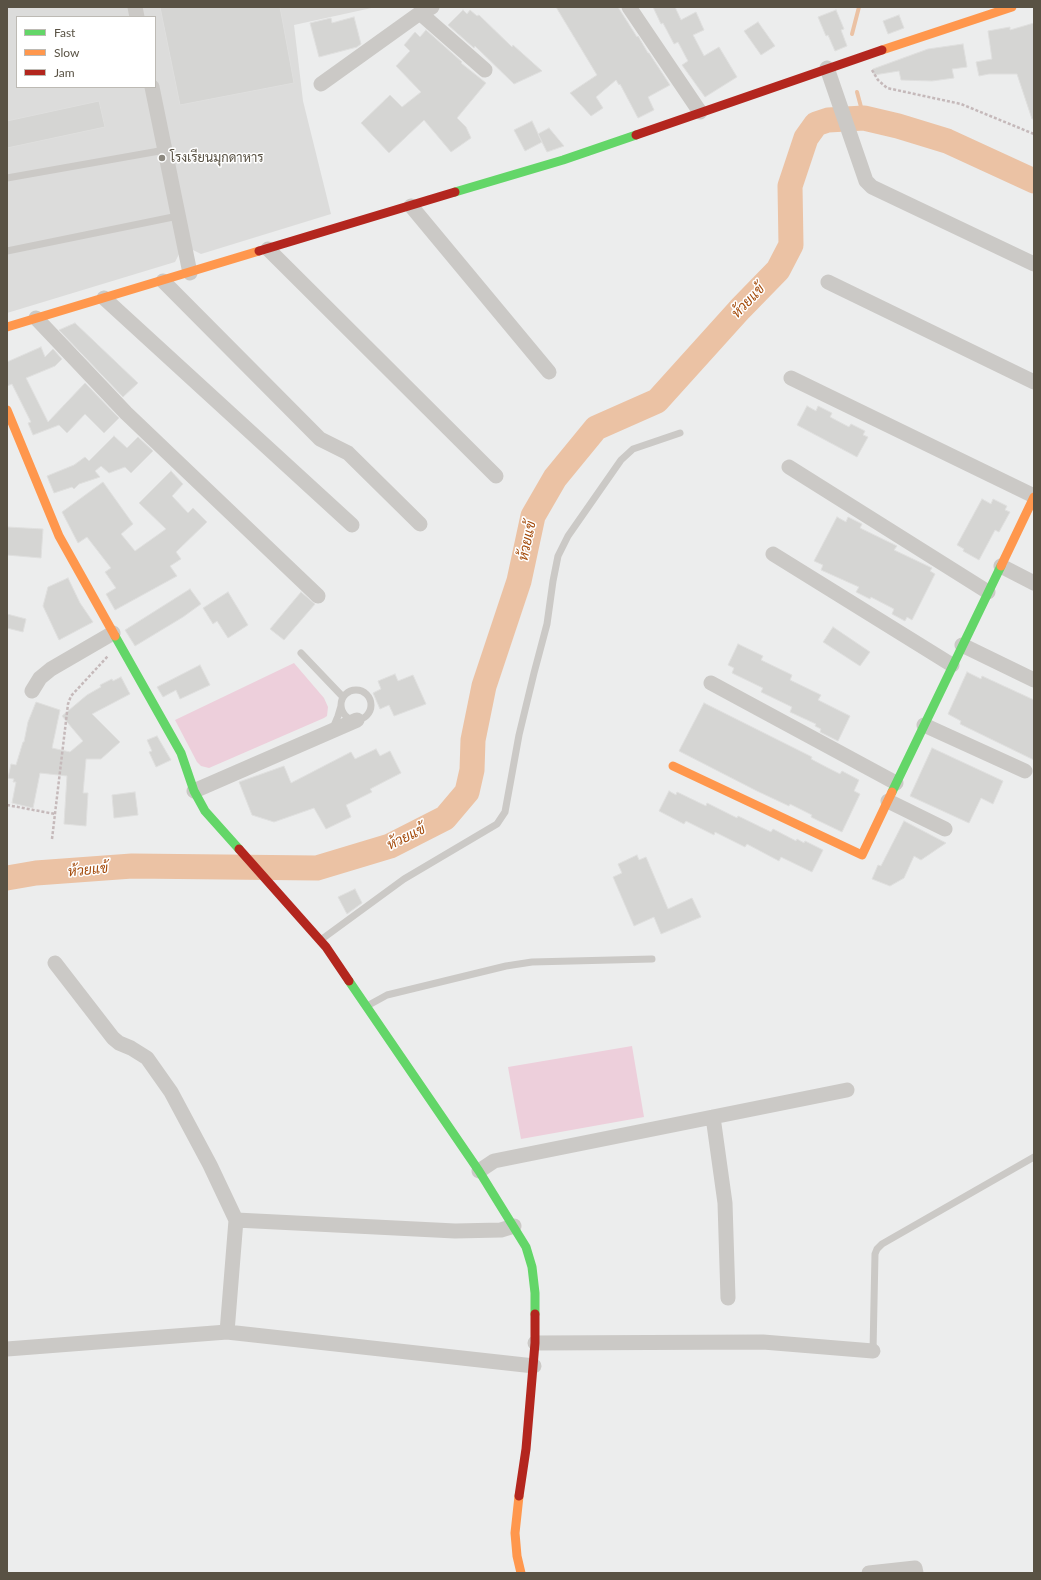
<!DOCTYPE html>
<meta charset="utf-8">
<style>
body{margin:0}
#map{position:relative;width:1041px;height:1580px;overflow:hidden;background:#eceded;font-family:Lato,sans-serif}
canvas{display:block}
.frame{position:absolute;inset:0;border:8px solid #595244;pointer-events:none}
.legend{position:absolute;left:16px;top:16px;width:140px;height:72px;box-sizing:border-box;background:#fff;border:1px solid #bdbab4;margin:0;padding:5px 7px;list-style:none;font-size:12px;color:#595244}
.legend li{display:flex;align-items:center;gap:8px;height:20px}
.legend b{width:20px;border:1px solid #bdbab4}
</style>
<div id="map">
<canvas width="1041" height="1580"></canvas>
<div class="frame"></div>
<ul class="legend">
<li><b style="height:5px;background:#63d668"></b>Fast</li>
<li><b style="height:5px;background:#ff974d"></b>Slow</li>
<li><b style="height:5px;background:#b3261e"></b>Jam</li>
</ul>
</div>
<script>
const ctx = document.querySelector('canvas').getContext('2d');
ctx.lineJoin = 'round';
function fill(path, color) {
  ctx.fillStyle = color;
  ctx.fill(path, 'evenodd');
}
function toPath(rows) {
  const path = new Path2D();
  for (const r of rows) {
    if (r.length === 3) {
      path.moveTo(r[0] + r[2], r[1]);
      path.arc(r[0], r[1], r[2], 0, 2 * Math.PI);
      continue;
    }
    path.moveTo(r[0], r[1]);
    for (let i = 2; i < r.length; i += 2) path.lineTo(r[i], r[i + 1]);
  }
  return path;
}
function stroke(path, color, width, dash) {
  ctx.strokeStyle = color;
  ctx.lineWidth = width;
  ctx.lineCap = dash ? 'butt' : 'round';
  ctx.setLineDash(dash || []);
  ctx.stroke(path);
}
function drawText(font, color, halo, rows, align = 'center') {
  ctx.font = font + ' Lato,Sarabun,sans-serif';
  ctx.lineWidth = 3;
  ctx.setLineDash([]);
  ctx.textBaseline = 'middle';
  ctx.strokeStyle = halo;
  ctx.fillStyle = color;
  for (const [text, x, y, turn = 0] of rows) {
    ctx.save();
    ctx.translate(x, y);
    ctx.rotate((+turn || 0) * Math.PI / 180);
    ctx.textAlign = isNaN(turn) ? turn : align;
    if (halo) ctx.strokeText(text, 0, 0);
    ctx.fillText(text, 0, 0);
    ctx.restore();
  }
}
const education = toPath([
 [7,7,376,7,294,25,303,101,331,214,201,254,191,249,180,252,175,262,7,313],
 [17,17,155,17,155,87,17,87]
]);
const green = toPath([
 [294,663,324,698,328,707,327,716,324,718,209,768,201,766,197,762,175,720],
 [632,1046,644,1117,521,1139,508,1067]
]);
const stream = toPath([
 [852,34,859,7],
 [857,92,864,118]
]);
const river = toPath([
 [7,878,36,873,132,866,317,868,390,846,445,818,467,792,472,770,473,740,484,686,519,581,533,516,555,478,596,428,657,401,740,309,778,270,791,245,790,186,806,138,816,124,828,120,864,118,898,126,947,141,1034,181]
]);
const building = toPath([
 [160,7,280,7,294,83,180,105,160,7],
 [556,7,618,7,637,37,638,36,648,53,649,53,670,85,648,97,654,110,638,118,620,84,619,85,616,80,596,97,603,108,591,116,570,93,597,75,556,7],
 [653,7,675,7,681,20,696,12,704,30,693,35,704,56,719,47,737,77,705,97,682,65,688,61,678,42,674,44,663,23,661,24,653,7],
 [463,10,467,14,470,10,477,16,479,15,512,47,513,45,542,71,514,84,475,46,474,48,448,25,463,10],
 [836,10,844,29,841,30,847,46,835,51,828,35,826,36,818,17,836,10],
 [899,15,904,28,888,34,883,21,899,15],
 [354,17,361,44,357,47,319,57,310,23,331,18,332,23,354,17],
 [758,22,775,46,761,55,744,31,758,22],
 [1034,23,1034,119,1032,119,1017,74,989,74,979,76,976,62,992,59,988,31,1010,27,1010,30,1034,23],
 [426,30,462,62,461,63,486,83,457,118,466,127,471,138,451,152,424,120,389,153,361,123,390,95,402,107,421,92,396,66,410,51,404,45,415,32,420,37,426,30],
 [963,44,967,67,952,69,954,78,932,81,901,80,899,71,874,75,873,69,928,49,963,44],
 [99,101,105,127,7,148,7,121,99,101],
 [532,121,542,142,525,151,514,130,532,121],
 [549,128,564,146,547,152,538,134,549,128],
 [75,323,138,383,123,397,59,330,75,323],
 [41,347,45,357,53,349,62,359,55,366,26,378,48,422,85,383,119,418,104,433,85,414,67,433,59,425,33,435,28,423,31,422,12,384,7,386,7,362,41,347],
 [807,406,816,411,818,406,832,413,830,417,849,427,851,424,865,431,863,435,868,437,857,457,797,425,807,406],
 [114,436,127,448,138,437,153,451,131,473,125,467,109,473,101,466,95,471,100,477,79,484,74,489,72,487,54,493,47,476,74,465,85,457,89,461,114,436],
 [171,471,183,484,172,496,188,513,193,508,207,522,176,552,181,559,170,566,177,576,115,610,106,594,116,588,105,572,111,568,87,537,78,543,62,512,103,482,133,524,121,534,135,551,166,529,139,503,171,471],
 [982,499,991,504,993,499,1007,506,1005,510,1010,512,999,532,995,530,979,560,963,551,964,549,957,545,982,499],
 [837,517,846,522,848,517,862,524,860,528,897,546,894,550,932,568,930,571,935,574,912,620,907,617,905,621,892,614,894,609,871,597,870,599,856,592,859,587,821,570,823,565,814,561,837,517],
 [7,527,43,529,41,558,7,555,7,527],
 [68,578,80,603,93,622,59,640,43,606,48,587,68,578],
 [190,589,201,604,183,617,135,646,125,630,190,589],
 [228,592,248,625,228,638,217,621,213,624,203,608,228,592],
 [301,592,315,604,284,640,270,629,301,592],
 [7,614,26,619,23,632,7,628,7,614],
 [833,627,870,652,860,666,823,642,833,627],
 [738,644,763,656,761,660,792,675,790,680,821,695,818,700,850,716,838,741,820,732,821,729,815,726,816,724,790,712,792,707,761,692,763,688,732,673,734,668,728,665,738,644],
 [200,665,210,685,180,699,176,690,163,697,157,687,200,665],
 [967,672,981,679,982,676,1034,700,1034,760,960,724,961,721,948,714,967,672],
 [395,674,398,681,413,675,426,704,394,716,389,705,380,709,373,693,381,689,378,681,395,674],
 [121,677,130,694,92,714,120,742,101,759,86,759,83,793,88,793,86,826,64,824,67,776,40,773,33,808,12,803,16,782,13,782,14,779,8,778,11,764,16,765,23,742,24,742,28,722,36,702,60,710,52,748,70,752,83,741,62,716,87,695,101,687,100,685,112,679,113,681,121,677],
 [704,703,812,757,811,759,828,768,840,774,842,771,859,780,854,791,860,794,842,832,817,820,811,817,812,815,790,804,789,806,757,791,679,751,704,703],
 [157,736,171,760,156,767,149,752,152,751,147,740,157,736],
 [932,748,1003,781,993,804,981,798,969,823,910,796,932,748],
 [376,749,380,756,390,751,401,773,370,789,372,792,346,805,351,817,326,829,314,808,274,822,252,815,239,782,284,766,291,783,351,752,355,759,376,749],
 [669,791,676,795,677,792,706,806,707,803,737,818,738,816,771,832,773,829,796,841,797,839,804,843,805,841,823,850,812,872,781,857,779,861,747,844,745,847,715,832,714,835,686,821,684,824,659,811,669,791],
 [135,792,138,815,114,818,112,795,135,792],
 [904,821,946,843,921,860,914,856,904,878,890,886,872,879,878,865,881,866,904,821],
 [637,855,639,860,646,857,668,909,692,898,701,917,661,934,654,917,634,926,613,877,622,873,618,864,637,855],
 [355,889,362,903,347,914,338,897,355,889]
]);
const path = toPath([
 [872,70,878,80,887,88,961,104,1034,134],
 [7,805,55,814],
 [52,839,68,704,71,696,108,656]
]);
const lane = toPath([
 [7,178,165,150],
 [7,251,178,216],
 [301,653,343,697],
 [356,705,15],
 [333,728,338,716,341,706],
 [322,939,404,879,497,824,505,812,519,735,534,673,547,624,553,581,558,556,568,536,621,460,633,449,680,433],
 [367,1006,387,995,506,966,532,962,652,959],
 [873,1351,875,1254,877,1249,882,1244,1034,1157]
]);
const street = toPath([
 [135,7,137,17],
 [629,7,700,112],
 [420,13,485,70],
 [827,68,866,181,872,187,1034,264],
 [321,84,420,13,432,7],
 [152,87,190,273],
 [411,206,549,372],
 [268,249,496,476],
 [163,281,320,439,348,453,420,524],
 [828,282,1034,382],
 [104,298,352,525],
 [36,318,126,413,318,596],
 [791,378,1034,496],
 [789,467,988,592],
 [773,554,952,665],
 [1001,566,1034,583],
 [962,645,1034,680],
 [711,683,896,783],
 [32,691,40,678,51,669,113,633],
 [924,725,1025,771],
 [194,791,357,720],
 [888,801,945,829],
 [55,963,113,1038,119,1043,131,1048,147,1058,171,1092,210,1165,236,1220,227,1332],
 [713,1117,725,1203,728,1298],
 [479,1171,494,1161,847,1090],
 [236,1220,455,1231,501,1230,514,1226],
 [535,1343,763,1342,873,1351],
 [7,1349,227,1332,534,1366],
 [869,1573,915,1568,916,1573]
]);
const fast = toPath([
 [455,192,563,160,636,135],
 [115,636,181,753,194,791,205,811,239,849],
 [892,792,1001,566],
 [349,981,479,1171,526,1247,532,1267,535,1293,535,1314]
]);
const slow = toPath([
 [882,50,1012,7],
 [7,327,259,251],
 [7,410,59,536,115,636],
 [1001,566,1034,497],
 [673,766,862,855,892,792],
 [519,1496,515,1533,517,1556,521,1573]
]);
const jam = toPath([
 [636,135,882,50],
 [259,251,455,192],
 [239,849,326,947,349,981],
 [519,1496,526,1449,535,1343,535,1314]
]);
const markers = [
 [162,158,4,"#8c887f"]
];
const poiNames = [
 ["โรงเรียนมุกดาหาร",170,158]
];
const waterNames = [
 ["ห้วยแข้",748,301,-46],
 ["ห้วยแข้",527,541,-78],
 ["ห้วยแข้",406,837,-26],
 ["ห้วยแข้",88,870,-6]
];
fill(education, '#dcdcdb');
fill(green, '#edcfdb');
stroke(stream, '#ebc2a4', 4);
stroke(river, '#ebc2a4', 25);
fill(building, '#d5d5d3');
stroke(building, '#dfdfde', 1);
stroke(path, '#c5b9ba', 2.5, [3, 2]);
stroke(lane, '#cbc9c6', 7);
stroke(street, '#cbc9c6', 15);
stroke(fast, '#63d668', 9);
stroke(slow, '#ff974d', 9);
stroke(jam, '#b3261e', 9);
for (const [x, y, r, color] of markers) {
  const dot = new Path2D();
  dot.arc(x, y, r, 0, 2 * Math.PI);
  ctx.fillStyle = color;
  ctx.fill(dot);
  stroke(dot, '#fff', 1.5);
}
drawText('13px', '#595244', '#fff', poiNames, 'left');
drawText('italic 14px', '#a44b0b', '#fff', waterNames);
</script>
